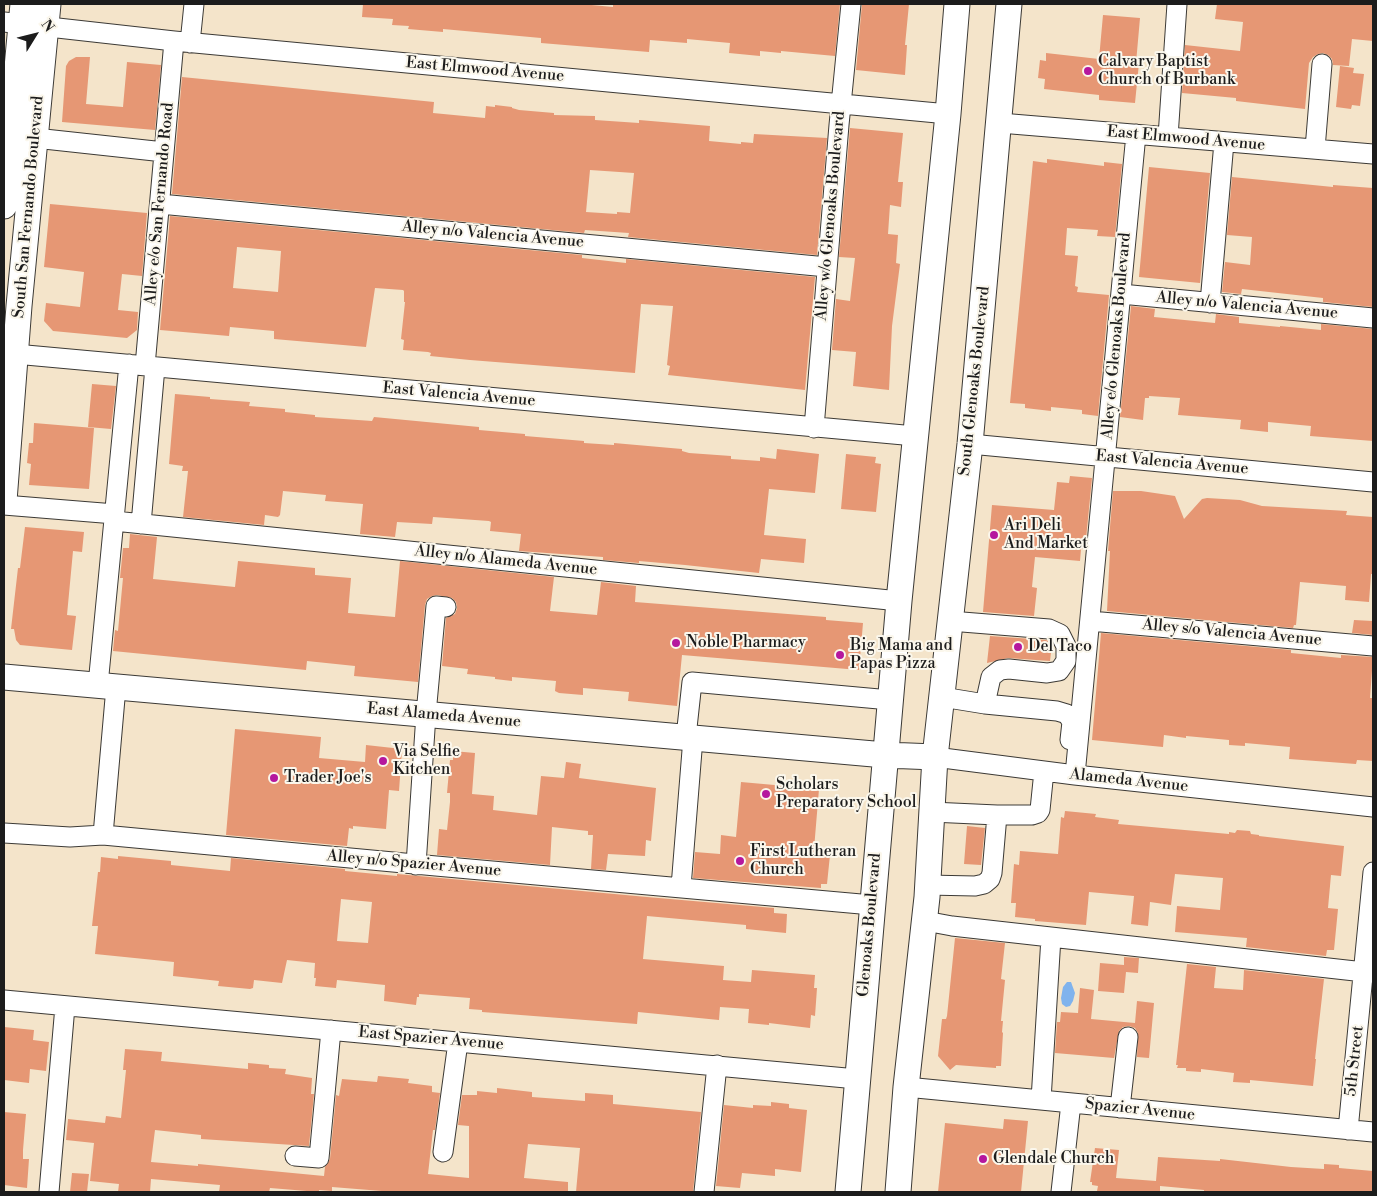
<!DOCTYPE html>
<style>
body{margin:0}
#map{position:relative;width:1377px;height:1196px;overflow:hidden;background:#f4e4ca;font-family:"Libre Bodoni",serif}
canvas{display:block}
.frame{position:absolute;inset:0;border:5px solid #1c1c1c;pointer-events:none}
.north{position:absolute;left:10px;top:10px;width:50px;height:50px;-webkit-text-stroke:4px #fbf7ec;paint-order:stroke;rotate:54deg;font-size:14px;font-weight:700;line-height:20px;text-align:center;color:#1c1c1c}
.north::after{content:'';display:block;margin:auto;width:18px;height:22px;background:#1c1c1c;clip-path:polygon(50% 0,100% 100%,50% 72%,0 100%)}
</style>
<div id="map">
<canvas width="1377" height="1196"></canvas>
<div class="frame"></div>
<div class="north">N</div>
</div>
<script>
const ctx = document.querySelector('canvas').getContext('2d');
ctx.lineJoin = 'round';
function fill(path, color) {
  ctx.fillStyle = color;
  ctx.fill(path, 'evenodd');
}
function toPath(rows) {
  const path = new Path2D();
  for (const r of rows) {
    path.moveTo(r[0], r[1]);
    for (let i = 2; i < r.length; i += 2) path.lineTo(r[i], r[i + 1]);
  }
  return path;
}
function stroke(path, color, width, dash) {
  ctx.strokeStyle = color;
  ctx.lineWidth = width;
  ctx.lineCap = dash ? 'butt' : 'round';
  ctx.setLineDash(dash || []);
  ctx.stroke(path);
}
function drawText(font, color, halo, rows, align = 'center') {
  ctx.font = font + ' "Libre Bodoni",serif';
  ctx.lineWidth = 4;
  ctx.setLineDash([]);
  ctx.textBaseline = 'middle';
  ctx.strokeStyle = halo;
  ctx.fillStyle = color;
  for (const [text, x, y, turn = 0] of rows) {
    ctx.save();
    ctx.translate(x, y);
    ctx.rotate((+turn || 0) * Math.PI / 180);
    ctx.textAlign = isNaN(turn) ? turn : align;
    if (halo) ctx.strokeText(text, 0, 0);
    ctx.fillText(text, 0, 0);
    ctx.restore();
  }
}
const water = toPath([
 [1067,982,1071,982,1075,993,1073,1001,1070,1006,1066,1007,1062,1004,1061,998,1063,987]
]);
const building = toPath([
 [363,4,581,4,613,7,613,4,840,4,835,56,781,51,781,53,760,51,760,56,729,53,730,43,687,39,687,43,650,40,649,52,541,43,541,38,443,29,443,32,408,29,409,26,392,25,393,19,362,17],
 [862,4,909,4,905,45,907,45,905,75,856,70],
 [1217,4,1373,4,1373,41,1352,39,1349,66,1333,65,1332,59,1328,55,1323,53,1318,54,1313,57,1309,63,1305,109,1236,101,1236,98,1182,93,1185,45,1240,51,1243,22,1215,19],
 [1103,15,1140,18,1136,63,1139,63,1135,103,1099,100,1099,95,1044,89,1045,79,1038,78,1040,60,1046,61,1046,53,1099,59],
 [76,57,90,57,86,104,123,107,127,62,161,65,155,130,62,122,66,66,69,61],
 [1340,66,1354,68,1353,73,1364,74,1360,106,1352,105,1351,109,1336,107],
 [182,77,434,102,433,113,485,118,486,106,495,107,495,105,512,107,512,108,519,110,554,113,554,115,595,116,595,120,639,123,639,120,710,126,709,141,741,144,741,142,753,143,754,134,827,138,817,255,628,237,629,233,585,230,584,233,172,194],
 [590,170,634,173,630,213,617,212,617,214,586,212],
 [850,128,903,133,898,182,903,182,901,207,890,205,888,234,898,235,896,263,900,264,892,326,889,390,853,386,856,352,832,350,836,299,850,301,855,258,839,257],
 [1047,159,1104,166,1104,162,1122,164,1115,237,1097,236,1098,230,1067,228,1065,255,1078,256,1075,286,1078,287,1077,292,1109,295,1098,416,1082,414,1082,410,1051,407,1051,411,1025,408,1025,404,1010,403,1033,161,1047,163],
 [1149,167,1210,173,1200,283,1139,277],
 [1232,177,1333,187,1333,185,1373,188,1373,307,1323,302,1323,298,1242,289,1241,294,1222,292,1225,262,1250,265,1252,237,1227,235],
 [50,204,147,213,142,276,122,274,118,310,138,312,137,330,127,338,53,331,44,321,46,303,80,307,84,272,44,267],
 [170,216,582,255,582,258,626,263,626,259,815,277,805,390,668,375,670,366,667,365,673,306,641,304,635,373,470,360,430,356,431,353,428,352,403,350,404,340,401,339,405,302,404,302,404,291,403,290,375,288,366,347,274,339,274,331,230,327,229,336,160,330],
 [237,247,281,251,278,292,233,288],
 [1131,306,1155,309,1154,317,1215,323,1216,314,1239,317,1239,323,1280,327,1280,326,1321,330,1321,324,1373,329,1373,441,1310,436,1311,426,1268,422,1268,432,1240,429,1241,420,1178,415,1180,398,1149,396,1149,398,1145,398,1143,420,1120,417],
 [92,384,116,386,111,429,88,427],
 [175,394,210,397,210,399,250,402,249,406,285,409,285,412,315,415,315,417,372,421,374,417,479,427,479,430,525,434,525,436,584,441,584,443,614,445,614,443,682,449,682,451,689,453,731,456,731,459,760,461,760,457,776,459,777,449,819,454,815,493,769,489,764,535,806,539,804,563,761,559,759,573,685,565,639,561,639,563,603,560,603,557,519,551,521,534,490,531,491,522,489,521,433,517,432,524,397,522,395,537,360,534,363,504,325,501,326,495,283,491,280,515,278,517,265,515,264,525,183,517,188,471,182,471,183,466,169,464],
 [34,423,94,428,89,489,29,485,31,464,27,463,29,443,33,443],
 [846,454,876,457,875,463,881,464,876,512,841,509],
 [1070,476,1092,478,1085,549,1081,549,1080,561,1035,557,1032,587,1037,588,1034,616,983,612,992,505,1054,510,1057,482,1069,483],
 [1113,491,1141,491,1175,496,1184,519,1202,499,1207,498,1240,500,1262,506,1347,511,1346,515,1373,517,1373,574,1371,574,1369,602,1345,600,1346,586,1300,582,1296,625,1294,625,1293,628,1107,611,1110,551,1108,551],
 [25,527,84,532,82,552,73,551,67,615,76,616,72,650,20,645,16,640,14,629,11,629,18,568,20,568],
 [130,534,157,537,153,579,235,587,238,561,315,568,315,575,351,578,348,613,395,617,400,561,554,577,550,611,597,615,601,582,636,586,635,602,826,617,826,620,863,623,859,670,682,655,677,706,628,701,629,692,583,688,583,695,559,693,555,691,556,681,512,677,512,681,495,679,495,677,467,674,468,669,442,666,446,618,455,614,457,608,456,602,452,598,437,595,432,596,427,599,425,605,418,682,354,676,355,666,307,661,306,670,113,651,115,630,118,631,123,578,120,578,123,548,129,548],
 [1354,620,1373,621,1373,635,1352,633],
 [1101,633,1291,650,1291,653,1341,658,1341,655,1373,657,1370,698,1373,698,1373,761,1357,760,1356,764,1289,759,1290,747,1245,743,1245,746,1229,745,1229,740,1186,736,1186,738,1164,735,1163,747,1092,740],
 [990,636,1046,640,1052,643,1050,661,1008,658,987,663],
 [235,729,321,737,319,758,365,762,366,745,402,749,399,791,389,790,386,829,353,826,353,829,349,828,347,846,226,835],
 [453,751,475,753,472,794,494,796,493,810,537,815,541,776,564,778,566,762,581,764,579,778,656,788,651,841,646,840,645,856,608,854,606,870,591,869,593,835,588,835,588,831,552,827,550,865,437,855,439,829,447,830,450,802,450,793,447,793,450,760,453,760],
 [741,782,819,789,814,849,824,849,824,854,830,855,827,884,821,884,821,888,693,878,695,852,720,854,721,835,736,837],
 [1065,811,1096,814,1095,817,1119,820,1118,824,1229,834,1229,832,1235,833,1237,830,1250,831,1251,834,1259,835,1259,836,1344,846,1341,876,1331,875,1328,908,1338,909,1334,950,1327,950,1326,956,1246,947,1247,938,1175,932,1177,906,1220,910,1223,878,1175,874,1171,905,1150,902,1148,926,1131,924,1134,896,1089,892,1086,925,1035,921,1035,919,1015,917,1016,903,1011,903,1014,864,1019,865,1020,851,1058,854,1061,817,1064,818],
 [967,826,985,828,981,865,964,864],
 [118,856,171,861,171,865,230,871,231,858,345,869,345,871,397,876,397,874,647,897,774,908,774,913,787,914,786,933,746,929,746,925,647,916,643,959,724,966,723,980,751,982,752,970,815,975,814,988,817,988,815,1016,811,1015,810,1028,769,1023,769,1025,748,1023,749,1009,720,1007,719,1020,638,1012,637,1024,482,1012,482,1010,469,1009,470,998,419,994,419,997,417,997,416,1005,384,1001,385,985,337,980,336,988,315,986,316,978,314,978,315,963,287,960,282,983,254,980,253,988,250,989,218,986,219,981,173,976,174,962,95,954,98,926,92,926,98,872,100,872,101,857,118,859],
 [341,899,372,902,368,943,337,941],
 [955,938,1005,943,1001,979,1005,980,1001,1021,1003,1021,1002,1032,1003,1033,1001,1066,996,1066,996,1068,956,1065,950,1070,938,1056,942,1019,946,1019,947,1016],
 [1124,957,1139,958,1138,973,1126,972,1124,993,1098,991,1100,963,1124,965],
 [1187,964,1216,967,1214,988,1243,990,1244,970,1324,979,1315,1059,1316,1059,1313,1086,1250,1080,1250,1083,1233,1082,1234,1073,1201,1069,1201,1072,1186,1071,1186,1068,1177,1068,1178,1065,1176,1065],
 [1080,988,1094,990,1091,1019,1135,1023,1137,1001,1154,1003,1149,1058,1137,1057,1138,1033,1135,1028,1129,1026,1123,1027,1119,1031,1114,1058,1055,1053,1057,1022,1060,1022,1061,1012,1078,1013],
 [4,1027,34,1030,33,1040,49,1042,46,1071,30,1069,29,1083,4,1080],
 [125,1049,162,1052,161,1061,248,1069,248,1063,269,1065,269,1068,286,1069,285,1074,312,1078,311,1094,314,1094,309,1146,201,1139,201,1135,155,1130,151,1162,198,1166,198,1164,324,1176,325,1167,330,1159,336,1095,339,1096,342,1079,377,1082,378,1076,409,1079,408,1083,432,1086,432,1092,440,1093,435,1130,433,1130,428,1174,469,1178,469,1126,458,1125,462,1095,477,1095,477,1091,497,1093,497,1088,532,1092,532,1097,585,1101,585,1093,613,1095,613,1104,701,1112,693,1192,576,1192,580,1148,528,1144,524,1178,568,1182,568,1192,394,1192,332,1187,332,1191,319,1190,319,1192,270,1188,269,1192,219,1192,220,1185,151,1179,150,1192,118,1192,119,1184,90,1181,94,1143,66,1140,68,1119,105,1123,106,1116,121,1118,126,1070,123,1070],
 [771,1102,789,1104,789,1108,807,1110,801,1172,775,1169,775,1176,742,1173,740,1188,716,1186,724,1105,753,1108,753,1105,771,1106],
 [4,1112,26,1114,23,1150,23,1159,29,1159,27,1188,4,1185],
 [1004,1119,1028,1121,1021,1192,938,1192,945,1123,1003,1129],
 [1095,1148,1119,1150,1116,1178,1156,1181,1158,1157,1220,1161,1220,1159,1291,1167,1324,1169,1324,1164,1339,1165,1339,1168,1373,1171,1373,1192,1204,1192,1204,1190,1160,1186,1160,1192,1097,1191,1098,1186,1092,1185,1092,1182,1090,1182],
 [72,1173,89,1174,87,1192,70,1192]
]);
const minor = toPath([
 [4,22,174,41,948,114],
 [190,43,194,4],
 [1000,123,1373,154],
 [1168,137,1177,4],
 [35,138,164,152],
 [1315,149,1322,64],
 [160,204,827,267],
 [1121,294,1373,318],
 [1210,303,1224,142],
 [4,353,915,436],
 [145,366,174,41],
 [814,428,839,125,851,4],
 [970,444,1373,482],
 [4,505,115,514],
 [114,521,899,601],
 [141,524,155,367],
 [950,621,1049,629,1060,634,1066,646,1066,661,1059,671,1047,673,1009,669,1000,670,991,677,985,704],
 [1090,621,1373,646],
 [98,685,129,364],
 [942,697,985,704,1057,711,1067,714,1072,722,1070,740],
 [686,737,692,682,890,700],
 [935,757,1075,775,1373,807],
 [1075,775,1136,134],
 [997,815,1032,815,1038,813,1040,810,1044,771],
 [4,833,70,837,103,835,436,866,872,905],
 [103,835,116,687],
 [416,865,426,714,436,606,446,607],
 [927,885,975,886,984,884,990,879,992,873,997,815,931,812],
 [681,887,693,738],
 [925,921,952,926,1373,973],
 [4,1000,857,1079],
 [906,1087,1373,1132],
 [1041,1100,1051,937],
 [1120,1108,1128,1037],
 [1348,1130,1373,872],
 [443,1152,458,1042],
 [295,1156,319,1158,331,1030],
 [49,1192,65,1006],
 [704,1192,717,1065],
 [1061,1192,1071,1103]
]);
const major = toPath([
 [4,206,23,4],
 [4,501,19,306,48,4],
 [4,677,885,755,935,757],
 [848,1192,899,601,948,114,957,4],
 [898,1192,906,1087,927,897,935,757,970,444,1009,4]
]);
const markers = [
 [1088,71,5,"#b5179e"],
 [994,535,5,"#b5179e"],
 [676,643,5,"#b5179e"],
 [1018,647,5,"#b5179e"],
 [840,655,5,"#b5179e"],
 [383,761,5,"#b5179e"],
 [274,778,5,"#b5179e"],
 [766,794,5,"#b5179e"],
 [740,861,5,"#b5179e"],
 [983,1159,5,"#b5179e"]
];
const poiNames = [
 ["Calvary Baptist",1098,62],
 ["Church of Burbank",1098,80],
 ["Ari Deli",1004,526],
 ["And Market",1004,544],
 ["Noble Pharmacy",686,643],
 ["Big Mama and",850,646],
 ["Papas Pizza",850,664],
 ["Del Taco",1028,647],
 ["Via Selfie",393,752],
 ["Kitchen",393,770],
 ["Trader Joe's",284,778],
 ["Scholars",776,785],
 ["Preparatory School",776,803],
 ["First Lutheran",750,852],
 ["Church",750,870],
 ["Glendale Church",993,1159]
];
const streetNames = [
 ["East Elmwood Avenue",485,70,5],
 ["East Elmwood Avenue",1186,139,5],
 ["Alley e/o San Fernando Road",160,204,-85],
 ["South San Fernando Boulevard",29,207,-85],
 ["Alley w/o Glenoaks Boulevard",831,216,-85],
 ["Alley n/o Valencia Avenue",493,235,5],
 ["Alley n/o Valencia Avenue",1247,306,5],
 ["Alley e/o Glenoaks Boulevard",1117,336,-85],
 ["South Glenoaks Boulevard",975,381,-84],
 ["East Valencia Avenue",459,395,5],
 ["East Valencia Avenue",1172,463,5],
 ["Alley n/o Alameda Avenue",506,561,6],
 ["Alley s/o Valencia Avenue",1232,633,5],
 ["East Alameda Avenue",444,716,5],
 ["Alameda Avenue",1129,781,6],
 ["Alley n/o Spazier Avenue",414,864,5],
 ["Glenoaks Boulevard",870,925,-85],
 ["East Spazier Avenue",431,1039,5],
 ["5th Street",1355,1061,-84],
 ["Spazier Avenue",1140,1110,6]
];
fill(water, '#80b3ed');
fill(building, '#e69774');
stroke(minor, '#3c3a36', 21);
stroke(major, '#3c3a36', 27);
stroke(minor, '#fff', 19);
stroke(major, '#fff', 25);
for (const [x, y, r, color] of markers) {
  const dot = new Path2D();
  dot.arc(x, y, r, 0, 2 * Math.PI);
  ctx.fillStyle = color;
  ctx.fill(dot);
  stroke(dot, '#fbf7ec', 2);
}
drawText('16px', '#1c1c1c', '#fbf7ec', poiNames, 'left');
drawText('16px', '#1c1c1c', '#fbf7ec', streetNames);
</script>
